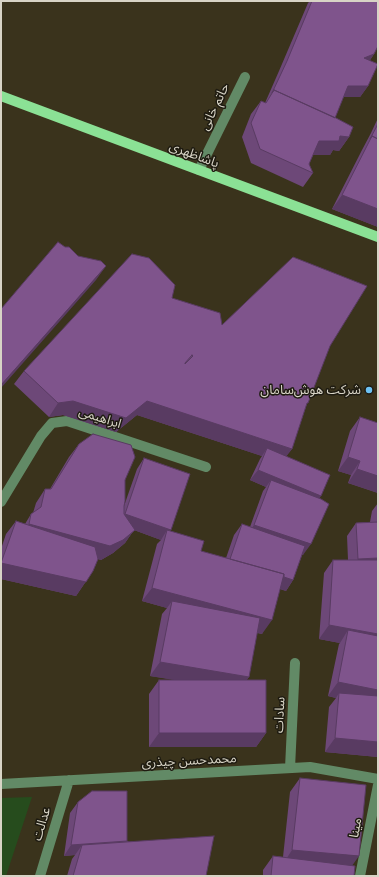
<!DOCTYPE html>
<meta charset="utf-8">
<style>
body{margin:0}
#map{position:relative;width:379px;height:877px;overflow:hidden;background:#3a331c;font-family:"Fira Sans",sans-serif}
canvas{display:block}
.frame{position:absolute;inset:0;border:2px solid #d8d4c6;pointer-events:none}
</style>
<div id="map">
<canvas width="379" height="877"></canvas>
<div class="frame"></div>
</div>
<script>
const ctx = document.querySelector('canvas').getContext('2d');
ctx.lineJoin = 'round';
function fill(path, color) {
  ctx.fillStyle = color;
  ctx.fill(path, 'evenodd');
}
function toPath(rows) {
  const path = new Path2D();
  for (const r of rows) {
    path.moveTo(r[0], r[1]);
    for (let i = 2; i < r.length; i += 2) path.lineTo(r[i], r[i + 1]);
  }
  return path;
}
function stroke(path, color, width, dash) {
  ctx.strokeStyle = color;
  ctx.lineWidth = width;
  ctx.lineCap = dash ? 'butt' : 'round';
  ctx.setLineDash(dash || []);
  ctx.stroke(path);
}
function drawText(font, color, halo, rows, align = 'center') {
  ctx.font = font + ' "Fira Sans","Noto Sans Arabic",sans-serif';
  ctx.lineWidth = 3;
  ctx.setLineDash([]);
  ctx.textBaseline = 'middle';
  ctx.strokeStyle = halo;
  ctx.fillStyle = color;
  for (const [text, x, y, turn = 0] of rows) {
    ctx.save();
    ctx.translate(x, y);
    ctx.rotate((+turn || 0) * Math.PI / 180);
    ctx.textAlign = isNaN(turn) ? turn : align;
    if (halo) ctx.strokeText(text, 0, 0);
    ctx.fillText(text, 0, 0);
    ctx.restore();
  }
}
const green = toPath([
 [32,797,6,876,1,876,1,798]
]);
const minor = toPath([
 [199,170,245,77],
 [1,502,41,436,52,423,67,421,206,467],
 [290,768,295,663],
 [1,784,310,767,378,779],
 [40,876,69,780],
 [360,876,378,785]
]);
const major = toPath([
 [1,96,378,237]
]);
const wall = toPath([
 [310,1,378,1,374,54,370,60,368,86,360,97,343,97,335,118,349,137,339,151,333,150,330,155,313,155,309,164,313,173,303,187,251,163,242,137,251,114,261,101,265,103,279,71,308,3],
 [378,118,378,227,332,209,362,150,371,133],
 [172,298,222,325,330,346,306,406,292,449,286,456,320,499,303,555,302,555,293,580,286,591,280,589,262,634,257,633,249,677,246,680,266,733,256,747,149,747,149,694,159,680,177,680,150,676,162,614,167,608,142,601,157,544,161,540,134,530,125,543,113,553,101,560,98,559,93,571,76,596,1,579,1,549,6,534,16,521,25,524,31,514,33,513,36,503,45,489,50,489,69,457,79,444,125,480,125,486,124,506,137,469,144,458,170,531,201,551,226,558,234,535,242,524,250,527,263,491,266,487,250,480,260,459,262,456,137,415,116,432,63,415,49,417,14,384,24,371],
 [360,417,378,423,378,493,348,483,351,475,338,471,350,431],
 [378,503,378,757,325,752,329,707,336,698,328,696,339,644,340,643,319,639,324,573,333,560,348,560,347,536,356,523,370,522,372,511],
 [300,778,352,866,354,876,263,876,263,870,273,856,283,857,290,792],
 [78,802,127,841,206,876,67,876,72,859,75,855,64,856,70,813]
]);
const shadedWall = toPath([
 [374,54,367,65,364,58],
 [348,86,368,86,360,97,340,97],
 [340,136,349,137,339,151,333,150,330,155,310,155,319,141],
 [342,195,378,209,378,227,332,209],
 [106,266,96,280,1,388,1,385],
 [73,401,147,401,292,449,282,462,267,448,262,456,137,415,116,432,63,415,49,417,58,403],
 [348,457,360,461,351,475,338,471],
 [357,469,378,476,378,493,348,483],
 [258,470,321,496,314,507,271,480,266,487,250,480],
 [125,514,171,530,165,538,167,530,161,540,134,530,125,543,113,553,101,560,20,537,29,524,118,525],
 [254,525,311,544,303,555,247,535],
 [378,558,378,571,348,573,358,559],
 [230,559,293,580,286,591,223,569],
 [1,563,93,571,76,596,1,579],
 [152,588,272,620,262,634,170,609,172,601,167,608,142,601],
 [329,625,378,634,378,649,348,630,340,643,319,639],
 [160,662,249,677,239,691,150,676],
 [338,682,378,690,378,706,339,693,336,698,328,696],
 [159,733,266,733,256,747,149,747],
 [335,738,378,742,378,757,325,752],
 [127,841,82,845,75,855,64,856,71,845],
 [292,850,359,856,349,870,283,864]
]);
const building = toPath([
 [312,1,378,1,378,46,374,54,364,58,378,64,368,86,348,86,335,118,274,90,272,93,287,61,312,1],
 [274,90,336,118,353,127,349,137,340,136,339,141,319,141,309,164,313,173,260,149,251,123,261,101,266,103,274,90],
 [378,124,378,139,372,136,370,139,378,124],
 [372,136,378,139,378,209,342,195,372,136],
 [58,242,65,247,69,247,78,256,101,261,106,266,1,385,1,309,58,242],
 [132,254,149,258,175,285,172,298,220,313,222,325,293,257,367,286,330,346,308,403,307,403,292,449,147,401,126,418,73,401,58,403,24,371,132,254],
 [192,355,193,356,185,364,185,363,192,355],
 [360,417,378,423,378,476,357,469,360,461,348,457,360,417],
 [93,434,131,445,135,457,125,480,125,501,124,506,124,514,135,530,123,540,110,546,29,524,31,514,41,507,45,489,51,489,79,444,93,434],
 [267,448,330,475,321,496,258,470,267,448],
 [144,458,190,474,171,530,125,514,144,458],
 [271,480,321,499,329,504,311,544,254,525,271,480],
 [378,520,378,558,358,559,356,523,378,522,378,520],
 [16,521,95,547,98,559,93,571,86,582,1,563,16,521],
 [242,524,305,546,293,580,284,577,284,574,230,559,242,524],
 [167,530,204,541,201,551,284,574,272,620,152,588,167,530],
 [333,560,378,560,378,634,329,625,333,560],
 [172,601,260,618,249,677,160,662,172,601],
 [348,630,378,636,378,690,338,682,348,630],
 [159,680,266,680,266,733,159,733,159,680],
 [339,693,378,696,378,742,335,738,339,693],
 [300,778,366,785,359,856,292,850,300,778],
 [92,791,127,791,127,841,71,845,78,802,92,791],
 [214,836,206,876,73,876,82,845,214,836],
 [273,856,355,866,354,876,271,876,273,856]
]);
const markers = [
 [369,390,4,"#6dc2f3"]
];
const streetNames = [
 ["حاتم خانی",215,107,-64],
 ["پاشاظهری",194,155,21],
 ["ابراهیمی",100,418,18],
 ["سادات",280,715,-87],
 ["محمدحسن چیذری",189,761,-3],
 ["عدالت",42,824,-73],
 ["مینا",356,828,-79]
];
const poiNames = [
 ["شرکت هوش‌سامان",361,390]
];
fill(green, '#264c1d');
stroke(minor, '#628a66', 10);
stroke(major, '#8be195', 10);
fill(wall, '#6d4878');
fill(shadedWall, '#593b62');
fill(building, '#7f548c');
stroke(building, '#593b62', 1);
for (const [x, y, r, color] of markers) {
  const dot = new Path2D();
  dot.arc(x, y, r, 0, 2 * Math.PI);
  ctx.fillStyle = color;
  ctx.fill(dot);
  stroke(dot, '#1e1b11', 1.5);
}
drawText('13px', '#d8d4c6', '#1e1b11', streetNames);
drawText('13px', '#d8d4c6', '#1e1b11', poiNames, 'right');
</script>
